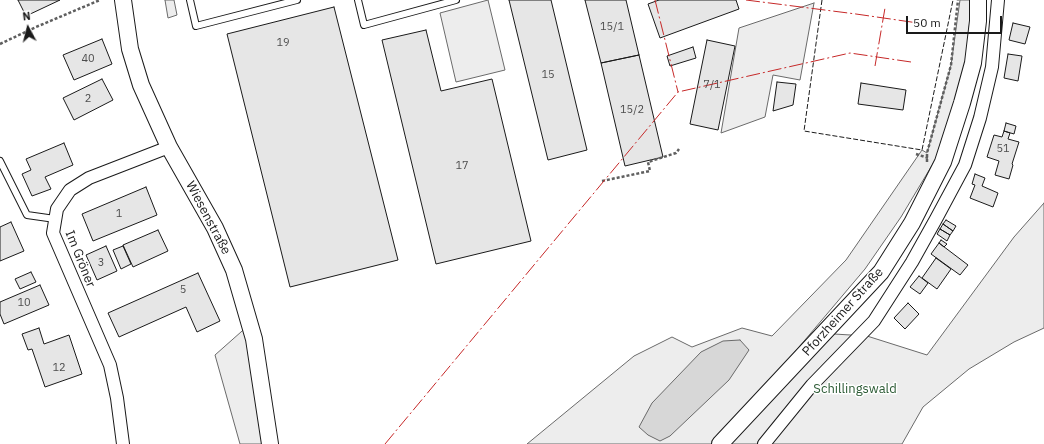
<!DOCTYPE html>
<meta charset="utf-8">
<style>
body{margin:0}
#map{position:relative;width:1044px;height:444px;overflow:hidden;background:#fff;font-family:"IBM Plex Sans",sans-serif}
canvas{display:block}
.north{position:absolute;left:8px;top:8px;width:40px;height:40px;-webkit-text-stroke:3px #fff;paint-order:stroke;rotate:353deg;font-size:11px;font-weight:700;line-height:16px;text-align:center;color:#1a1a1a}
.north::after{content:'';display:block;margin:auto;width:14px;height:18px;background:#1a1a1a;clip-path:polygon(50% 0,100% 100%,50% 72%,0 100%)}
.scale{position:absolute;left:906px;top:16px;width:96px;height:18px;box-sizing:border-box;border:2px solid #1a1a1a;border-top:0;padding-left:5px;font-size:12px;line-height:14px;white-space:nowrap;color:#1a1a1a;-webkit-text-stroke:3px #fff;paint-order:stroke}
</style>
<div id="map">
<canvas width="1044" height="444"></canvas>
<div class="north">N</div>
<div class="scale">50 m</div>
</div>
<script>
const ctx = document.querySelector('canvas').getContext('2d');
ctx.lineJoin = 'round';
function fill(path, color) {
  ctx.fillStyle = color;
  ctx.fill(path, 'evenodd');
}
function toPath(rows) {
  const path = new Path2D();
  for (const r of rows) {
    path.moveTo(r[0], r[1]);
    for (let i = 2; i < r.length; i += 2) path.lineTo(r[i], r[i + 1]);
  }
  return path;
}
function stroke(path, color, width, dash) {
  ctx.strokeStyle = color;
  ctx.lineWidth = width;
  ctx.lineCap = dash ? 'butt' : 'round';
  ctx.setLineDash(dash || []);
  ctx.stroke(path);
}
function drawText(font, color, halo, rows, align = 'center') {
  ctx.font = font + ' "IBM Plex Sans",sans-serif';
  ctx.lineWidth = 3;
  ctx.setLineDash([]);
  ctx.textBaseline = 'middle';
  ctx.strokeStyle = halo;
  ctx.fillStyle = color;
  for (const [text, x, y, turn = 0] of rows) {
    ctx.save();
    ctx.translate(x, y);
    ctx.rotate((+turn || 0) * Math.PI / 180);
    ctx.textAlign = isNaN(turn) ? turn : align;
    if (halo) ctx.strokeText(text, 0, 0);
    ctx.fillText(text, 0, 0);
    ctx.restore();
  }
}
const built = toPath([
 [165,0,174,0,177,15,168,18,165,0],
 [488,0,505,70,456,82,440,13,488,0],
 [960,0,971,0,970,19,965,69,940,152,901,217,865,269,717,444,527,444,634,356,672,337,692,347,742,328,772,336,846,260,922,150,927,153,951,65,960,0],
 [814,3,800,80,773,75,765,117,721,133,739,28,814,3],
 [1044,203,1044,328,1014,342,969,369,923,407,902,444,723,444,834,334,867,336,927,355,1014,237,1044,203],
 [250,324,270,444,240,444,215,355,250,324]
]);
const water = toPath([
 [740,340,749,350,729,380,670,436,660,441,648,435,639,427,652,403,701,352,723,341,740,340]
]);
const building = toPath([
 [18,0,60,0,26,16,18,0],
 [509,0,551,0,587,150,548,160,509,0],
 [585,0,626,0,639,55,601,63,585,0],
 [659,0,736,0,739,9,660,38,648,4,659,0],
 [334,7,398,260,290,287,227,34,334,7],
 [1013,23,1030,27,1025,44,1009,40,1013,23],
 [426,30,441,91,492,79,531,241,436,264,382,40,426,30],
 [102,39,112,64,74,80,63,55,102,39],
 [707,40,735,46,718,130,690,124,707,40],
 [693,47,696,58,670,66,667,56,693,47],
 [1008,54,1022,56,1018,81,1004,78,1008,54],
 [639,55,663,157,625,166,601,63,639,55],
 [102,79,113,100,74,120,63,98,102,79],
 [777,82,796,84,793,105,773,111,777,82],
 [861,83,906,90,903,110,858,104,861,83],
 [1006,123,1016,126,1014,134,1004,131,1006,123],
 [1004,131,1010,133,1008,139,1019,142,1012,164,1013,165,1009,179,995,175,999,161,987,157,994,135,1002,137,1004,131],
 [64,143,73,165,45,177,51,189,32,196,22,174,31,170,26,159,64,143],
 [975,174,985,178,982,186,998,193,993,207,970,198,975,185,972,184,975,174],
 [146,187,157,215,93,241,82,214,146,187],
 [946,220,956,226,953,231,943,224,946,220],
 [11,222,24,251,0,261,0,227,11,222],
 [943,224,953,231,950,235,940,229,943,224],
 [940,229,950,235,947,241,937,234,940,229],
 [158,230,168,251,133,267,123,245,158,230],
 [941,240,947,244,944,247,939,243,941,240],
 [939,243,968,265,960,275,931,254,939,243],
 [106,246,117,271,97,280,86,255,106,246],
 [123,246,131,264,121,269,113,250,123,246],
 [936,258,951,269,937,289,922,278,936,258],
 [31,272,36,282,20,289,15,279,31,272],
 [198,273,220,321,197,332,186,307,119,337,108,313,198,273],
 [919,276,928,283,920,294,910,287,919,276],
 [40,285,49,305,4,324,0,314,0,302,40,285],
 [908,303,919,314,905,329,894,318,908,303],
 [39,328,44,344,69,335,82,374,45,387,32,349,28,350,22,334,39,328]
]);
const path = toPath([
 [0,44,36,27,100,0],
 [916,154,928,158],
 [927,162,927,153,951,65,958,0],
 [602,181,650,171,648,162,676,153,679,149]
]);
const lane = toPath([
 [190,0,196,26,297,0],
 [358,0,364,25,456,0],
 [0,161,27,215,55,219]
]);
const street = toPath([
 [123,444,117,398,110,365,53,233,57,209,70,190,89,178,169,147],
 [764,444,812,385,874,321,912,262,936,219,965,165,980,118,992,67,998,0]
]);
const secondary = toPath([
 [123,0,130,49,141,85,169,147,215,228,234,270,254,339,270,444],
 [720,444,881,272,912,223,943,162,962,103,973,63,978,21,978,0]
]);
const fence = toPath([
 [822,0,804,131,922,150,953,0]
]);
const power = toPath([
 [655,0,678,92],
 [746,0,856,14,918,23],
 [875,66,885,8],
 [385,444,678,92,850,53,911,62]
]);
const numberNames = [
 ["15/1",612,27],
 ["19",283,43],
 ["40",88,59],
 ["15",548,75],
 ["7/1",712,85],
 ["2",88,99],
 ["15/2",632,110],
 ["51",1003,149],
 ["17",462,166],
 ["1",119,214],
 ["3",101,263],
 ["5",183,290],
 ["10",24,303],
 ["12",59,368]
];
const streetNames = [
 ["Wiesenstraße",208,218,62],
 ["Im Gröner",80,259,68],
 ["Pforzheimer Straße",843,312,-48]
];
const parkNames = [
 ["Schillingswald",855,389]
];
fill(built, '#ededed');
stroke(built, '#6a6a6a', 1);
fill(water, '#d7d7d7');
stroke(water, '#6a6a6a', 1);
fill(building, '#e6e6e6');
stroke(building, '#1a1a1a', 1);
stroke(lane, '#1a1a1a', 8);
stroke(street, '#1a1a1a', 14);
stroke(secondary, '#1a1a1a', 18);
stroke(path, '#5f5f5f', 2.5, [3, 2]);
stroke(lane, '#fff', 6);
stroke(street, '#fff', 12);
stroke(secondary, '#fff', 16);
stroke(fence, '#1a1a1a', 1, [5, 2]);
stroke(power, '#c62828', 1, [14, 3, 2, 3]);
drawText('11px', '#4d4d4d', null, numberNames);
drawText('13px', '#1a1a1a', '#fff', streetNames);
drawText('13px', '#2b5a34', '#fff', parkNames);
</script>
